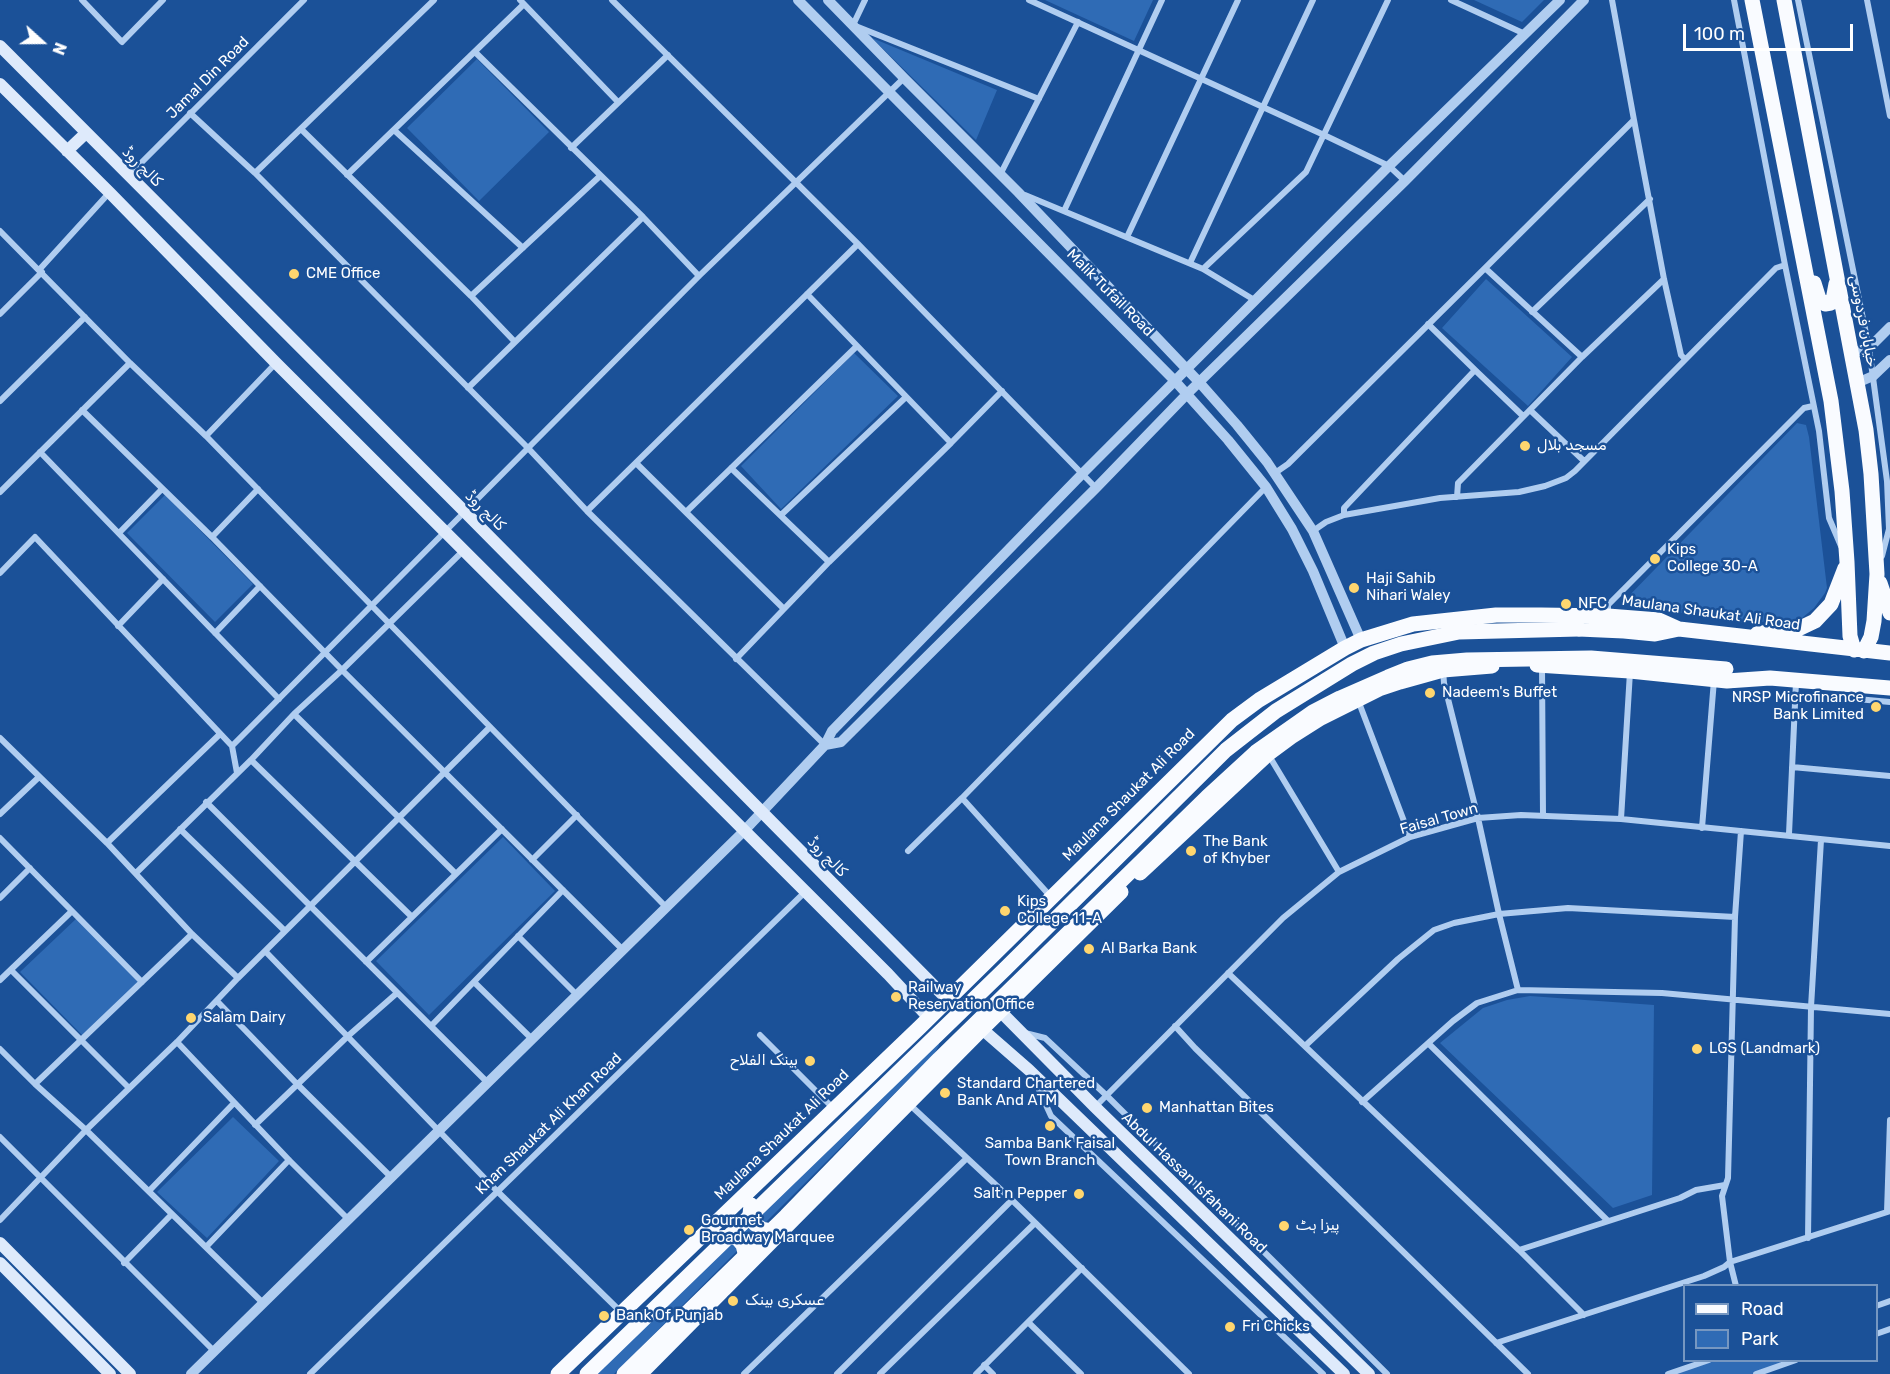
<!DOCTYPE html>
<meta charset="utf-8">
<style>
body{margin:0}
#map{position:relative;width:1890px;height:1374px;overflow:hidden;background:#1b5198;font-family:Rubik,sans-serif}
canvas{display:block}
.legend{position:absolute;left:1683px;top:1284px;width:195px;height:78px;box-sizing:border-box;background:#1b5198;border:2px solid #7697c1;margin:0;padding:8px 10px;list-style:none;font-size:18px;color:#fff}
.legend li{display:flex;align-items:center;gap:12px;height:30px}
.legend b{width:30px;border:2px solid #7697c1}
.north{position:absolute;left:12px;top:12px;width:60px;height:60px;-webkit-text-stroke:4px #1b5198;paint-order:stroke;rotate:111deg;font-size:16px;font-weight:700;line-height:24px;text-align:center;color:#fff}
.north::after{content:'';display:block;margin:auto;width:21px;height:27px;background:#fff;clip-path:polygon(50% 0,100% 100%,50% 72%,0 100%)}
.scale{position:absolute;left:1683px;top:24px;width:170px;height:27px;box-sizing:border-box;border:3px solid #fff;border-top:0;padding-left:8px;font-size:18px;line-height:21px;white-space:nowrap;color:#fff;-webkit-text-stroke:4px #1b5198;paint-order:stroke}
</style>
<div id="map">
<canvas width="1890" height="1374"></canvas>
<ul class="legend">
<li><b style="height:8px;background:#f9fbff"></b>Road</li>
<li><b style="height:16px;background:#2f6bb5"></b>Park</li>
</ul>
<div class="north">N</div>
<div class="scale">100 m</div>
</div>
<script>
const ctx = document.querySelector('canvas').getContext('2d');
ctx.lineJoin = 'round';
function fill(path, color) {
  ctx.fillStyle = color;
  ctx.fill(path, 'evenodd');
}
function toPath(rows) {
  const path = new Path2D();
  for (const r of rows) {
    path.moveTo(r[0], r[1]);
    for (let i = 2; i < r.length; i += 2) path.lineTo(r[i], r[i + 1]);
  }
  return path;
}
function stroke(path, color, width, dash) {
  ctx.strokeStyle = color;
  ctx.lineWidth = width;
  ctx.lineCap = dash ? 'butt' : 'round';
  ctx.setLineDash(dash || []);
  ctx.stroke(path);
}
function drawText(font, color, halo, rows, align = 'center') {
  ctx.font = font + ' Rubik,"Noto Sans Arabic",sans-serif';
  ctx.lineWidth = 5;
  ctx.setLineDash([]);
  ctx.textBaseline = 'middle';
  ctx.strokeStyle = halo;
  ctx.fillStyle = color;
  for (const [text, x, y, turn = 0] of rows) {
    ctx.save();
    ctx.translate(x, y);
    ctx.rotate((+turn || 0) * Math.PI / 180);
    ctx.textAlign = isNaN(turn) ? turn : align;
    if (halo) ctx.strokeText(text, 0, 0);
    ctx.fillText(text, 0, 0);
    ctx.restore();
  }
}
const green = toPath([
 [1045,0,1153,0,1134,41],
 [1474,0,1544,0,1522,22],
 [872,38,997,90,976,140],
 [477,59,549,132,479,201,407,128],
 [1486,279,1572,357,1528,406,1442,328],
 [854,353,898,396,781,509,741,466],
 [1797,423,1806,425,1809,437,1827,588,1825,593,1814,608,1802,618,1795,620,1743,623,1622,603],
 [165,495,253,584,215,622,127,533],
 [503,837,555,891,429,1015,376,961],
 [77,918,138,982,83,1036,20,972],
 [1530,996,1654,1005,1652,1195,1613,1208,1440,1043,1483,1008,1507,1000],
 [939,1039,939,1045,935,1053,614,1374,589,1374],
 [233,1117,279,1161,207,1238,157,1192],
 [1710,1361,1792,1361,1752,1374,1669,1374]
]);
const minor = toPath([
 [82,0,122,42,163,0],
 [520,0,618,102],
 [612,0,858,244,1096,488],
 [865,0,853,25,1039,99],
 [1029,0,1324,135,1389,166,1405,181],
 [1451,0,1525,34],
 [1734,0,1785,265,1819,431,1829,518,1841,546],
 [1798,0,1869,348,1887,481,1889,529,1882,556],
 [1867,0,1890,116],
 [475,52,643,217,699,276],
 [190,113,255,173,528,448,587,511,825,745],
 [1634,120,1664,279,1681,355,1685,359],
 [301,129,471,296,515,342],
 [394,130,523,248],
 [571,148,668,55],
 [255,173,434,0],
 [129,175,304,0],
 [347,175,524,4],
 [1000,175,1078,22],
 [1025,195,1203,269,1256,301],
 [1064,211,1162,0],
 [0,231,130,363,206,436,666,907],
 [1127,237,1238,0],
 [1190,263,1313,0],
 [1485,268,1582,357],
 [1203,269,1306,172,1388,0],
 [39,270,109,193],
 [807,294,951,443],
 [471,296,600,176],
 [1532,312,1650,199],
 [0,314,42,272],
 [1428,324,1475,370],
 [468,388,643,217],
 [0,401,85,317],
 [82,410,212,537,342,670,623,950],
 [1530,410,1584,461],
 [206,436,276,363],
 [40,452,279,699],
 [636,463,784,609],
 [731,468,829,562],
 [1275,473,1288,464,1634,120,1612,0],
 [0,492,130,363],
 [1457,497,1458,483,1582,357,1664,279],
 [587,511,858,244],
 [686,512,857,346],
 [781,515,906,397],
 [1344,515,1344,508,1475,370,1523,416],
 [1313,531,1326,522,1344,515,1440,498,1519,492,1545,486,1566,478,1575,471,1776,268,1785,265],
 [119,533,162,489],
 [212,537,258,489],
 [0,573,35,537,232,746,237,773],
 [1608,614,1608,605,1804,408,1813,406],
 [118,626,163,579],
 [215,633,260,586],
 [736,659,829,562,951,443,1002,391],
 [1542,666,1543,816],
 [1443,670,1444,683,1478,818,1499,914,1518,990],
 [1858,685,1857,699,1890,702],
 [1358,700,1410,837],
 [294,714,456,874],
 [0,738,107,843,192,934,238,978,177,1042,86,1130,0,1220],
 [232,746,699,276,904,78],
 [1268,754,1339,872],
 [251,760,412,917],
 [1792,767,1890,776],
 [206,802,488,1083],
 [0,814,39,777],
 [1621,819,1630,672],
 [1702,828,1714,680],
 [180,829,285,931],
 [1789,834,1796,682],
 [0,838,142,982],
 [107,843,220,734],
 [908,851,962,798],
 [532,860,577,815],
 [136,873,251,760,294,714,342,670,463,551],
 [1051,897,962,798,1266,487],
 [0,898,30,868],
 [192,934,35,1084,86,1130,263,1303],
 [518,936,577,995],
 [265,951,497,1191,621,1312],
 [366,962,502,829],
 [11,970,129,1088],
 [1228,973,1519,1250,1584,1315],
 [238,978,490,727],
 [0,980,72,911],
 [474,982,532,1039],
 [217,1001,297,1084,391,1177],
 [431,1026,563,890],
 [1175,1026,1195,1048,1528,1374],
 [1025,1033,1045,1038,1106,1095,1387,1374],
 [760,1035,834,1109],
 [177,1042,289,1160,348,1219],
 [1429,1044,1608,1221],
 [1305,1046,1398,959,1434,930,1454,923,1499,914,1568,908,1735,917],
 [0,1049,35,1084],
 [1035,1081,1051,1116,1323,1374],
 [1362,1102,1453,1021,1477,1003,1518,990,1662,993,1890,1014],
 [909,1104,1012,1200,1189,1374],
 [1095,1107,1283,918,1339,872,1410,837,1478,818,1521,815,1621,819,1890,846],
 [255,1125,348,1036,397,993],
 [0,1137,214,1351],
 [149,1191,234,1103],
 [1887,1212,1890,1120],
 [1808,1238,1811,1007,1821,840],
 [206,1247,289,1160],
 [1519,1250,1680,1198,1696,1190,1725,1185],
 [124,1263,172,1214],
 [1736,1286,1730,1262,1722,1196,1728,1178,1735,917,1741,831],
 [1876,1306,1890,1301],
 [1028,1322,1081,1374],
 [1876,1334,1890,1329],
 [1496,1343,1704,1276,1724,1267,1730,1262,1890,1211],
 [984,1365,993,1374],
 [310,1374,805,892],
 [744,1374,967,1158],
 [837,1374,1012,1200],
 [880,1374,1035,1223],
 [976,1374,1082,1268],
 [1668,1374,1709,1360],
 [1756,1374,1796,1360]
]);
const tertiary = toPath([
 [798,0,1175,381,1228,440,1266,487,1292,529,1313,571,1345,648],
 [828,0,904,78,1018,192,1199,382,1237,425,1267,462,1313,531,1361,640],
 [1560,0,1389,166,1083,473,832,731,825,745,841,742,1096,488,1188,393,1405,181,1584,0],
 [1851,353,1869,348,1890,327],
 [1857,383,1873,376,1890,360],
 [191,1374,744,831,825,745]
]);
const secondary = toPath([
 [0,46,465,512,948,1000],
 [0,84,110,193,276,363,888,974,929,1018],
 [67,151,86,133],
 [1000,1011,1095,1107,1369,1374],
 [982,1029,1029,1070,1344,1374],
 [0,1243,130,1374],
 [0,1263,110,1374]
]);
const primary = toPath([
 [1752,0,1831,401,1842,491,1847,562,1850,636,1854,650],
 [1784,0,1866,430,1871,474,1877,574,1874,621,1871,637,1864,651],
 [1814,283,1819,299,1825,304,1831,303,1833,300,1836,284],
 [1880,583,1890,613],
 [1579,629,1624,631,1655,634,1679,629],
 [1757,634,1780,630,1794,631,1815,621,1831,604,1845,568],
 [1537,665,1630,671,1727,681,1770,678,1890,688],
 [1140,873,1268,754,1291,737,1321,718,1379,689,1400,682,1443,670,1492,666],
 [751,1205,750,1214,755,1224,762,1229,780,1233],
 [717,1238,732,1237,738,1239,743,1245,746,1257,743,1266],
 [558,1374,920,1027,1232,720,1259,700,1345,648,1361,640,1413,624,1496,615,1541,615,1608,616,1659,620,1679,629,1890,653],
 [640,1374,982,1029,1121,892]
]);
const primaryBridge = toPath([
 [587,1374,1005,969,1226,750,1276,711,1352,664,1374,653,1401,644,1459,632,1579,629],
 [624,1374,786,1216,939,1059,1207,797,1256,752,1313,712,1340,698,1388,677,1408,669,1432,663,1467,660,1591,658,1726,669]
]);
const markers = [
 [294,274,6,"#ffd66f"],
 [1525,446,6,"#ffd66f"],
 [1655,559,6,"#ffd66f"],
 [1354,588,6,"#ffd66f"],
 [1566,604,6,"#ffd66f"],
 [1430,693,6,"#ffd66f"],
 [1876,707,6,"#ffd66f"],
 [1191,851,6,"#ffd66f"],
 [1005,911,6,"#ffd66f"],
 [1089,949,6,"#ffd66f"],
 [896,997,6,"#ffd66f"],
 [191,1018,6,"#ffd66f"],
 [1697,1049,6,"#ffd66f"],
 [810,1061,6,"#ffd66f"],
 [945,1093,6,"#ffd66f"],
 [1147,1108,6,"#ffd66f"],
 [1050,1126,6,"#ffd66f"],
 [1079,1194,6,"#ffd66f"],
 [1284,1226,6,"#ffd66f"],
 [689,1230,6,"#ffd66f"],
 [733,1301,6,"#ffd66f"],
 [604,1316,6,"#ffd66f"],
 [1230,1327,6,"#ffd66f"]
];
const streetNames = [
 ["Jamal Din Road",208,78,-45],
 ["کالج روڈ",142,167,45],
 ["Malik Tufail Road",1110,293,45],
 ["خیابان فردوسی",1863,321,79],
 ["کالج روڈ",485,511,45],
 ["Maulana Shaukat Ali Road",1711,613,8],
 ["Maulana Shaukat Ali Road",1129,795,-45],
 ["Faisal Town",1439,819,-16],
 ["کالج روڈ",827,857,46],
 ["Khan Shaukat Ali Khan Road",549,1124,-44],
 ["Maulana Shaukat Ali Road",782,1135,-44],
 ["Abdul Hassan Isfahani Road",1194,1183,44]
];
const poiNames = [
 ["CME Office",306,274],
 ["مسجد بلال",1537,446],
 ["Kips",1667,550],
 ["College 30-A",1667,567],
 ["Haji Sahib",1366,579],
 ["Nihari Waley",1366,596],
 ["NFC",1578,604],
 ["Nadeem's Buffet",1442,693],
 ["NRSP Microfinance",1864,698,"right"],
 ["Bank Limited",1864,715,"right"],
 ["The Bank",1203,842],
 ["of Khyber",1203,859],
 ["Kips",1017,902],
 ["College 11-A",1017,919],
 ["Al Barka Bank",1101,949],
 ["Railway",908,988],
 ["Reservation Office",908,1005],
 ["Salam Dairy",203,1018],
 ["LGS (Landmark)",1709,1049],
 ["بینک الفلاح",798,1061,"right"],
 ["Standard Chartered",957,1084],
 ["Bank And ATM",957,1101],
 ["Manhattan Bites",1159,1108],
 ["Samba Bank Faisal",1050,1144,"center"],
 ["Town Branch",1050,1161,"center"],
 ["Salt n Pepper",1067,1194,"right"],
 ["Gourmet",701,1221],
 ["Broadway Marquee",701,1238],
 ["پیزا ہٹ",1296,1226],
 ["عسکری بینک",745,1301],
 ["Bank Of Punjab",616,1316],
 ["Fri Chicks",1242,1327]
];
fill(green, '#2f6bb5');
stroke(minor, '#b0cdf0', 6);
stroke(tertiary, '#b0cdf0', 10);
stroke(secondary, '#deeafb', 12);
stroke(primary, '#f9fbff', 15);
stroke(primaryBridge, '#f9fbff', 15);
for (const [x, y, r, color] of markers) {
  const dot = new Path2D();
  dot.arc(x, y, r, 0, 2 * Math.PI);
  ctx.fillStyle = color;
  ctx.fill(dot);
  stroke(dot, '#1b5198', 2);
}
drawText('15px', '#fff', '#1b5198', streetNames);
drawText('15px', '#fff', '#1b5198', poiNames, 'left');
</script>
